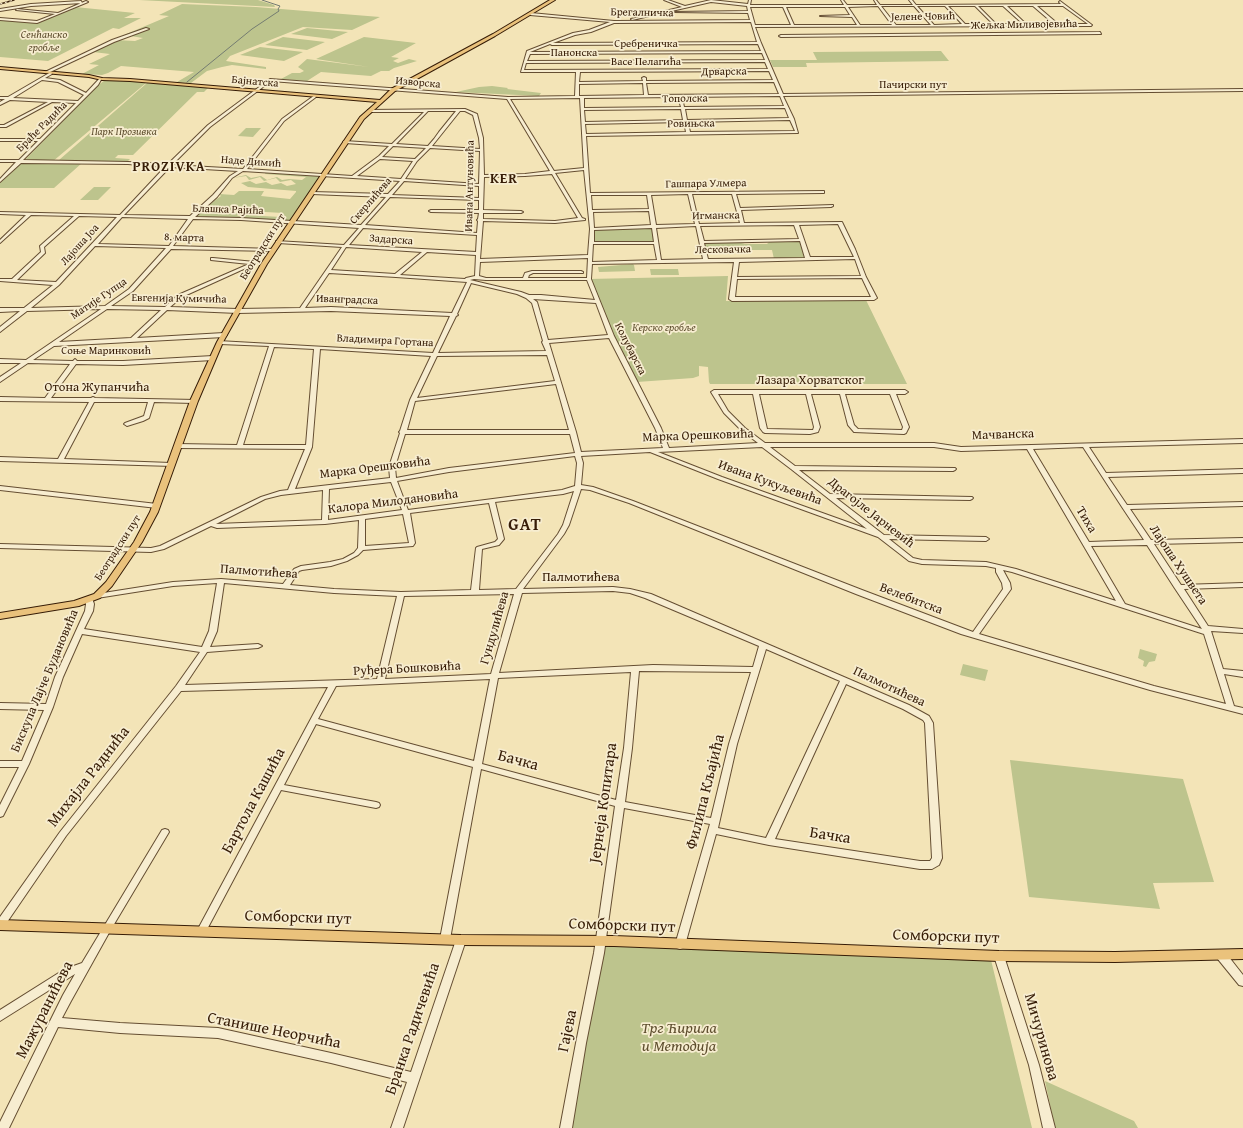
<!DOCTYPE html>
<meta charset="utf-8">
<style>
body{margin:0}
canvas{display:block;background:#f3e4b7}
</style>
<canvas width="1243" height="1128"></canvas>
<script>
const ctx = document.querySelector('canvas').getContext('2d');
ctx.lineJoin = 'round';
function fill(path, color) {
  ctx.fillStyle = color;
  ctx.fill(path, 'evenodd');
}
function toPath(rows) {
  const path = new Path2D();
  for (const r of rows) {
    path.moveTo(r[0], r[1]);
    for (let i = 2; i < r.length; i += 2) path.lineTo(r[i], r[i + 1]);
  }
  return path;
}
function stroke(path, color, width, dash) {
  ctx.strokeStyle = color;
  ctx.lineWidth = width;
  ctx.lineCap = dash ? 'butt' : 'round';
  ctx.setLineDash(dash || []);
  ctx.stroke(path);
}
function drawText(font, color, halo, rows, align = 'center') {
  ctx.font = font + ' "Gentium Book Plus",serif';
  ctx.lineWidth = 3.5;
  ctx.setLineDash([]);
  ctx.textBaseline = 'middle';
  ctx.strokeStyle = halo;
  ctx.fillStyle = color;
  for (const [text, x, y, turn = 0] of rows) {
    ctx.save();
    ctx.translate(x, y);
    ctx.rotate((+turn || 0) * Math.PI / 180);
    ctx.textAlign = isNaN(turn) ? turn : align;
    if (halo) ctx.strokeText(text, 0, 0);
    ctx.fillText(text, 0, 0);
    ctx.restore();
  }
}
const green = toPath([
 [139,0,258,0,274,5,275,7],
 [182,4,256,7,380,17,352,30,303,27,230,56,226,61,266,67,266,69,232,65,222,67,207,71,191,83,177,82,194,72,121,66,108,73,102,75,82,74,99,65,89,64,110,54,93,52,116,40,135,41,143,38,124,35,169,16,159,15],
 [75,7,135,13,124,18,141,18,119,29,113,28,48,61,0,57,0,20,37,23],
 [307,28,348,32,332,39,291,34],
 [283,37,325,42,307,50,265,45],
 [364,37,416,43,391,57,399,58,393,61,398,63,409,59,417,61,394,68,389,71,381,71,371,76,321,72,307,81,281,79,292,73,300,73,304,71,298,67,307,59,369,67,316,59],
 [260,47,303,52,284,61,240,55],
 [941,51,949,61,806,63,807,67,773,67,770,60,817,60,813,52],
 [107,79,146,83,52,162,82,163,54,188,0,188,0,183,23,162,98,85],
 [147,83,208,88,204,92,197,92,133,155,118,155,115,158,130,159,127,162,59,160],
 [492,86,508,88,507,89,541,93,539,96,456,92,479,87],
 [246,128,261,128,253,137,238,136],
 [266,172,323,175,292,221,192,217,197,213,206,213,209,209,204,208,221,196,219,194,234,195,239,191,264,191,261,196,290,199,296,192,296,191,248,187,241,183,250,181,256,184,266,182,272,185,281,183,287,186,296,184,291,180,280,182,276,178,264,181,260,177,249,180,246,176,233,178,246,175,251,178,261,176,267,180,277,177,282,180,289,179,302,180,306,177,265,174],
 [231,210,283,213,283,214,281,217,245,215,240,216,237,216,240,213,224,212],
 [94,187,111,187,98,200,80,200],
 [653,228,655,242,601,241,600,242,592,243,593,230,595,230,595,229],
 [740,241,741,243,745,244,767,244,770,241,801,241,807,258,774,259,772,250,718,250,718,252,705,253,702,242],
 [633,264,634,265,635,271,599,272,598,267],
 [650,269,678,269,679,275,651,275],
 [728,276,726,301,865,298,907,384,710,384,709,382,708,367,699,366,699,376,693,378,637,382,609,334,588,279],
 [1140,649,1157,654,1155,661,1149,662,1146,667,1143,666,1144,661,1138,658],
 [963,664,988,670,985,681,960,675],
 [1010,760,1183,779,1214,882,1153,883,1160,909,1029,897],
 [603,946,991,960,1032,1128,570,1128],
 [1045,1081,1134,1121,1138,1128,1055,1128]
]);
const stream = toPath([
 [187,82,252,29,279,11,278,9,280,6,262,0]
]);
const minor = toPath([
 [664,0,668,0,685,6,711,0,748,4,749,0,751,0,750,5,844,5,841,0,843,0,847,5,877,5,874,0,876,0,880,5,913,5,909,0,912,0,916,5,1061,4,1059,2,1060,1,1092,25,1091,26,755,27,761,43,783,94,1243,89,1243,91,783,96,794,119,798,133,586,136,590,193,824,191,824,193,823,193,736,194,740,208,833,205,833,206,831,207,741,210,744,223,842,222,855,249,866,277,877,298,874,300,732,301,729,299,734,262,592,264,591,279,614,336,661,428,669,448,758,443,741,430,724,413,711,392,714,390,905,390,908,392,905,394,896,394,909,427,906,433,904,434,854,432,848,425,840,394,811,394,820,427,818,432,810,434,765,433,763,432,760,428,753,394,718,394,728,411,745,428,765,443,934,443,961,447,1243,439,1243,443,1089,447,1106,473,1243,469,1243,473,1108,477,1127,505,1243,502,1243,506,1130,509,1151,540,1243,538,1243,542,1154,544,1181,585,1243,583,1243,587,1184,589,1208,626,1243,629,1243,633,1211,631,1223,669,1243,671,1243,677,1224,674,1234,706,1243,708,1243,714,1150,690,961,634,856,594,629,503,590,490,581,489,569,525,564,534,523,589,613,587,630,589,651,594,909,705,929,716,933,723,942,858,939,865,932,869,920,869,769,845,716,834,685,945,683,948,680,949,677,948,675,945,710,824,624,808,604,953,586,1043,572,1128,560,1128,576,1043,594,953,615,806,481,769,450,939,448,942,445,943,442,942,440,939,473,767,316,724,284,785,376,802,379,803,380,805,379,807,376,808,281,790,204,935,201,936,198,935,196,932,198,929,328,687,181,691,66,836,3,928,0,929,0,917,60,832,176,686,200,652,82,634,63,677,53,707,29,764,3,816,0,817,0,805,19,767,0,767,0,761,22,761,44,710,0,709,0,703,46,704,55,677,85,611,86,604,85,600,86,598,92,598,94,604,93,611,84,629,202,647,209,631,217,583,173,586,97,598,93,596,97,594,173,582,221,579,283,584,294,569,301,566,330,562,343,559,354,553,358,548,359,520,325,524,217,528,211,526,164,549,151,552,0,548,0,544,151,548,160,546,261,497,280,491,288,490,305,449,177,448,174,446,177,444,237,445,269,346,220,344,218,343,218,341,433,353,450,316,331,311,238,313,167,310,137,338,224,333,227,335,224,337,54,346,33,360,73,361,75,359,77,361,123,361,213,356,216,358,213,360,123,365,76,364,51,398,91,398,93,397,95,398,196,400,197,401,194,403,154,402,149,418,143,421,127,426,124,424,125,423,144,416,148,402,94,402,64,459,171,463,174,465,173,466,0,461,0,457,58,459,89,402,0,401,0,397,45,398,70,364,28,363,0,382,0,377,21,363,0,363,0,359,26,360,101,309,27,311,0,332,0,327,20,311,0,312,0,308,24,308,53,285,0,281,0,279,12,279,41,252,40,246,74,216,31,215,0,243,0,240,26,215,0,214,0,212,120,215,165,167,128,164,21,163,0,182,0,179,16,162,0,162,0,160,19,160,38,141,0,141,0,139,40,139,76,103,52,102,6,127,0,127,0,125,4,125,48,102,10,100,0,105,0,102,5,99,0,99,0,97,8,97,51,72,52,74,45,78,60,80,86,93,100,78,102,78,98,85,23,160,128,162,168,164,208,125,270,79,508,97,575,96,576,72,521,72,527,51,573,33,589,30,610,22,530,15,531,13,614,21,750,20,748,13,674,12,748,11,747,6,711,2,632,20,631,19,682,7,664,0],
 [878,6,892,25,860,25,848,7,878,6],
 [881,6,914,6,931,25,896,25,881,6],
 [917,6,945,6,962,24,934,25,917,6],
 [948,6,975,6,993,24,965,24,948,6],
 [978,6,1003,6,1023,24,996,24,978,6],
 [1007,6,1033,6,1054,24,1026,24,1007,6],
 [1037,6,1063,6,1088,24,1058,24,1037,6],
 [750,7,783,7,791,25,755,25,750,7],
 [786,7,845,7,850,15,820,16,852,17,857,25,794,25,786,7],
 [751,22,757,42,553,43,575,35,591,32,614,23,751,22],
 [550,44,552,45,758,44,761,51,530,52,550,44],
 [762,53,765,60,527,61,530,54,762,53],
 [765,62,768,69,524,70,526,63,765,62],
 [769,71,773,80,646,81,646,78,644,77,642,78,643,81,579,82,580,72,769,71],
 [42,80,58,82,84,95,78,101,13,98,42,80],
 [271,81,507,99,550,171,525,174,484,175,483,138,477,114,465,109,368,110,369,112,424,112,392,144,344,141,343,142,345,143,389,146,379,156,352,176,247,169,284,121,316,97,315,95,282,119,243,169,172,165,210,127,271,81],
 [774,82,779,94,648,95,646,83,774,82],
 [643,83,644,95,579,96,579,84,643,83],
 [780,96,784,106,684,107,682,97,780,96],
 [678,97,681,107,584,108,584,98,678,97],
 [580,98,584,168,554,171,510,99,580,98],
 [785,108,789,118,687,120,685,109,785,108],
 [681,109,683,120,585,122,584,110,681,109],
 [428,111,456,111,439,132,434,139,428,146,396,144,428,111],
 [460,111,465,111,473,115,479,138,480,149,432,146,460,111],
 [790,120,795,131,690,132,688,122,790,120],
 [684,122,686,132,586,134,585,124,684,122],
 [393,146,426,148,415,159,382,157,393,146],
 [430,148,480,151,479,184,405,179,417,161,430,148],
 [380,159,413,161,401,179,357,176,380,159],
 [170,167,238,171,230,176,213,195,190,216,124,215,170,167],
 [584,170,590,229,588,255,480,259,483,221,555,223,585,220,585,219,582,218,555,173,584,170],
 [243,171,400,181,388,194,312,192,310,193,312,194,386,197,361,225,241,218,195,217,217,197,232,178,243,171],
 [552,174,578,218,555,221,483,219,483,213,521,213,523,212,521,211,483,210,484,177,525,176,552,174],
 [404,181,479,186,479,198,392,195,404,181],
 [688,194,695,224,656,225,651,195,688,194],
 [692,194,732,194,740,223,699,224,692,194],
 [591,195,647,195,649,209,592,210,591,195],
 [390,197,479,200,479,210,431,210,429,211,431,212,479,213,478,219,477,220,478,221,477,233,365,225,390,197],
 [649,211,651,225,594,228,593,212,649,211],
 [79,216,117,217,56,282,17,280,45,253,44,247,79,216],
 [122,217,188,219,169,246,98,244,122,217],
 [193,219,241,220,359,228,344,245,276,241,276,243,278,243,342,247,300,308,238,309,170,307,182,297,257,263,255,262,213,258,211,258,211,260,249,264,178,295,165,307,111,306,133,291,171,249,274,251,276,250,274,249,173,246,193,219],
 [838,224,854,257,810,257,799,225,838,224],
 [794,225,799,239,704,241,700,226,794,225],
 [696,226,703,259,661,260,656,228,696,226],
 [363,228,477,235,476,252,349,245,363,228],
 [652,228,654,242,594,242,594,230,652,228],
 [800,241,805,258,708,259,704,243,800,241],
 [593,244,654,244,657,260,592,262,593,244],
 [95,246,166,248,129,289,105,306,31,308,59,285,95,246],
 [346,247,422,252,395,274,331,270,346,247],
 [427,252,476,255,475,276,466,278,465,279,400,275,427,252],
 [588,258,587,278,528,278,529,275,533,273,583,273,583,272,581,271,532,271,525,273,523,278,486,278,479,276,480,262,588,258],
 [855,259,861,276,737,277,739,262,855,259],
 [329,273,396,277,467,282,452,313,331,307,305,308,329,273],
 [862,278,871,297,735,297,737,279,862,278],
 [474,279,486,280,587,280,595,300,541,295,529,295,521,292,470,280,474,279],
 [471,283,517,294,526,298,532,303,543,341,542,342,546,351,438,353,456,316,458,315,457,314,471,283],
 [533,299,596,303,608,335,548,340,537,302,533,299],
 [107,309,161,310,131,338,59,342,107,309],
 [609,338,655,428,663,448,581,452,576,432,549,343,609,338],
 [274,347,314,349,306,445,243,445,274,347],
 [320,349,431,356,410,400,400,431,399,432,400,433,389,467,390,478,295,489,312,447,320,349],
 [547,355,555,381,417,398,437,356,547,355],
 [556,384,569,430,407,430,415,401,556,384],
 [759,394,806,394,814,427,813,430,767,429,759,394],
 [845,394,890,394,903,427,902,430,858,429,854,425,845,394],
 [405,434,570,434,575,453,449,468,396,478,395,467,405,434],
 [762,447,791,469,867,529,722,477,658,452,762,447],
 [770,447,934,447,961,451,1027,449,1116,601,1016,569,986,562,922,560,913,558,889,539,986,541,989,539,986,537,884,535,836,498,970,500,972,499,973,498,972,497,830,494,799,470,953,471,955,470,956,469,955,468,795,466,770,447],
 [1083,447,1122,507,1144,540,1089,542,1033,449,1083,447],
 [650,452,718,479,878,537,909,561,922,564,986,566,996,568,996,572,1002,583,1003,589,973,632,862,590,633,501,593,487,581,485,583,463,581,456,650,452],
 [575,456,577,463,575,486,562,490,408,510,397,481,449,472,575,456],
 [391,482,402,510,328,520,329,489,391,482],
 [323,490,322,520,216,524,265,499,281,495,323,490],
 [574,491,563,525,558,534,516,589,479,590,482,549,499,545,504,539,495,502,563,494,574,491],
 [489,503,498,539,495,542,477,547,476,548,471,590,401,592,334,589,290,585,299,571,302,570,331,566,347,561,358,555,363,550,413,546,415,543,410,513,489,503],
 [403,514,409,543,365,546,365,519,403,514],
 [1147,545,1174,587,1202,629,1125,604,1091,546,1147,545],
 [1003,570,1012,572,1204,634,1226,704,1154,686,979,634,1011,589,1010,583,1003,570],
 [224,583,334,593,397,596,377,679,185,685,207,652,258,648,262,646,258,644,210,647,217,631,224,583],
 [613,591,630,593,645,598,759,646,753,667,653,665,499,673,522,593,613,591],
 [514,594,491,674,385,679,404,596,514,594],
 [766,649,840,681,766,838,718,828,737,744,766,649],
 [639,671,751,672,729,744,711,818,625,802,632,748,639,671],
 [631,672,624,748,616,800,482,764,498,678,631,672],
 [490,679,474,761,318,719,336,686,490,679],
 [846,684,903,709,923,720,925,723,932,858,930,861,920,861,775,839,846,684],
 [81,1,82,3,31,6,0,11,0,9,31,4,81,1],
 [86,1,88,2,37,23,0,20,0,18,37,21,55,14,16,10,17,9,58,13,86,1],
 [146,28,149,29,114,42,48,73,45,72,112,40,146,28],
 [1100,32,1101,34,781,37,779,36,781,35,1100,32],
 [0,486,157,504,160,506,157,508,0,490,0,486],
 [165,829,168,830,169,832,110,931,71,1001,62,1018,120,1023,218,1028,331,1053,411,1072,456,940,458,937,461,936,464,937,466,940,403,1128,391,1128,407,1082,331,1063,218,1038,120,1033,58,1027,9,1128,0,1128,0,1122,63,995,75,974,0,1021,0,1010,65,969,82,963,162,830,165,829],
 [1221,951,1225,952,1243,975,1243,986,1239,985,1217,958,1216,955,1217,952,1221,951],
 [999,952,1003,953,1004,956,1039,1065,1055,1128,1043,1128,1029,1065,994,956,995,953,999,952]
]);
const major = toPath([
 [550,0,555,0,495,36,395,91,364,119,267,264,223,342,198,401,158,512,142,542,112,586,100,598,79,606,0,619,0,613,74,601,94,594,106,582,134,542,150,512,190,401,217,342,261,264,360,117,377,102,130,81,102,80,89,77,0,69,0,67,89,75,102,78,130,79,380,100,391,89,493,34,550,0],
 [0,920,461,935,614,936,999,951,1115,952,1243,949,1243,959,1115,962,999,961,614,946,461,945,0,930,0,920]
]);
const rail = toPath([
 [0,4,14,0]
]);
const farStreetnames = [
 ["Брегалничка",642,13,1],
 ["Јелене Човић",923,17,-1],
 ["Жељка Миливојевића",1024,25,-1],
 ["Сребреничка",646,44],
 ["Панонска",574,53],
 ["Васе Пелагића",646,62],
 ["Дрварска",724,72,-1],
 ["Бајнатска",255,82,5],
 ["Изворска",418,83,5],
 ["Пачирски пут",913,85],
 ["Тополска",685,99,-1],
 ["Ровињска",691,124,-1],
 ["Браће Радића",42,127,-45],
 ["Наде Димић",251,162,4],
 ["Гашпара Улмера",706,184,-1],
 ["Ивана Антуновића",470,186,-89],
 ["Скерлићева",371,201,-49],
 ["Блашка Рајића",228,210,2],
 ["Игманска",716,216,-1],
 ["8. марта",184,238,2],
 ["Задарска",391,240,4],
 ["Лајоша Јоа",80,245,-48],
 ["Београдски пут",263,247,-58],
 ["Лесковачка",723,250,-1],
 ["Матије Гупца",99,299,-34],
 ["Евгенија Кумичића",179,299,1],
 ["Иванградска",347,300,2],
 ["Владимира Гортана",385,341,3],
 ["Колубарска",630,349,63],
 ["Соње Маринковић",106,351],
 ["Београдски пут",118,548,-57]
];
const farParknames = [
 ["Сенћанско",44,35],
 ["гробље",44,48],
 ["Парк Прозивка",124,132],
 ["Керско гробље",664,328]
];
const streetNames = [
 ["Лазара Хорватског",810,381],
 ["Отона Жупанчића",97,388],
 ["Мачванска",1003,435,-2],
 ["Марка Орешковића",698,436,-2],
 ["Марка Орешковића",375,468,-7],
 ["Ивана Кукуљевића",770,483,20],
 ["Калора Милодановића",393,502,-7],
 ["Драгојле Јарневић",871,513,38],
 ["Тиха",1086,520,59],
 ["Лајоша Хушвета",1178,565,56],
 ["Палмотићева",259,572,4],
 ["Палмотићева",581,578],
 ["Велебитска",911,599,21],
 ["Гундулићева",495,628,-74],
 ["Руђера Бошковића",407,669,-3],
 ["Бискупа Лајче Будановића",45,681,-67],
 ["Палмотићева",889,687,25]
];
const farDistrictnames = [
 ["PROZIVKA",169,167],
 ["KER",504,179]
];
const nearStreetnames = [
 ["Бачка",518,761,15],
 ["Михајла Раднића",89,777,-52],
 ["Филипа Кљајића",706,792,-76],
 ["Бартола Кашића",254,801,-62],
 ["Јернеја Копитара",604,803,-82],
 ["Бачка",830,836,9],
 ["Сомборски пут",298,918,2],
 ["Сомборски пут",622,926,2],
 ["Сомборски пут",946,937,2],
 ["Мажуранићева",45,1010,-63],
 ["Бранка Радичевића",413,1029,-71],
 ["Станише Неорчића",274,1031,11],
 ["Гајева",568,1031,-78],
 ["Мичуринова",1041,1037,74]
];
const nearParknames = [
 ["Трг Ћирила",679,1029],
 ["и Методија",679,1047]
];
const districtNames = [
 ["GAT",525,526]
];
fill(green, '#bdc48d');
stroke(stream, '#747c71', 1);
stroke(minor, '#654e32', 2);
stroke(major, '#361c06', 2);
fill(minor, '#f7edd0');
fill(major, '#eac27c');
stroke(rail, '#361c06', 1.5);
stroke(rail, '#f7edd0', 1, [2.5]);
drawText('11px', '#361c06', '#f7edd0', farStreetnames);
drawText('italic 11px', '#5e4e2e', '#f7edd0', farParknames);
drawText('13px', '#361c06', '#f7edd0', streetNames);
ctx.letterSpacing = '1px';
drawText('bold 14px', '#361c06', '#f7edd0', farDistrictnames);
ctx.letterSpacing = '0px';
drawText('16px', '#361c06', '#f7edd0', nearStreetnames);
drawText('italic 16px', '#5e4e2e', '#f7edd0', nearParknames);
ctx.letterSpacing = '1px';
drawText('bold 17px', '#361c06', '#f7edd0', districtNames);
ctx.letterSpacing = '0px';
</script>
